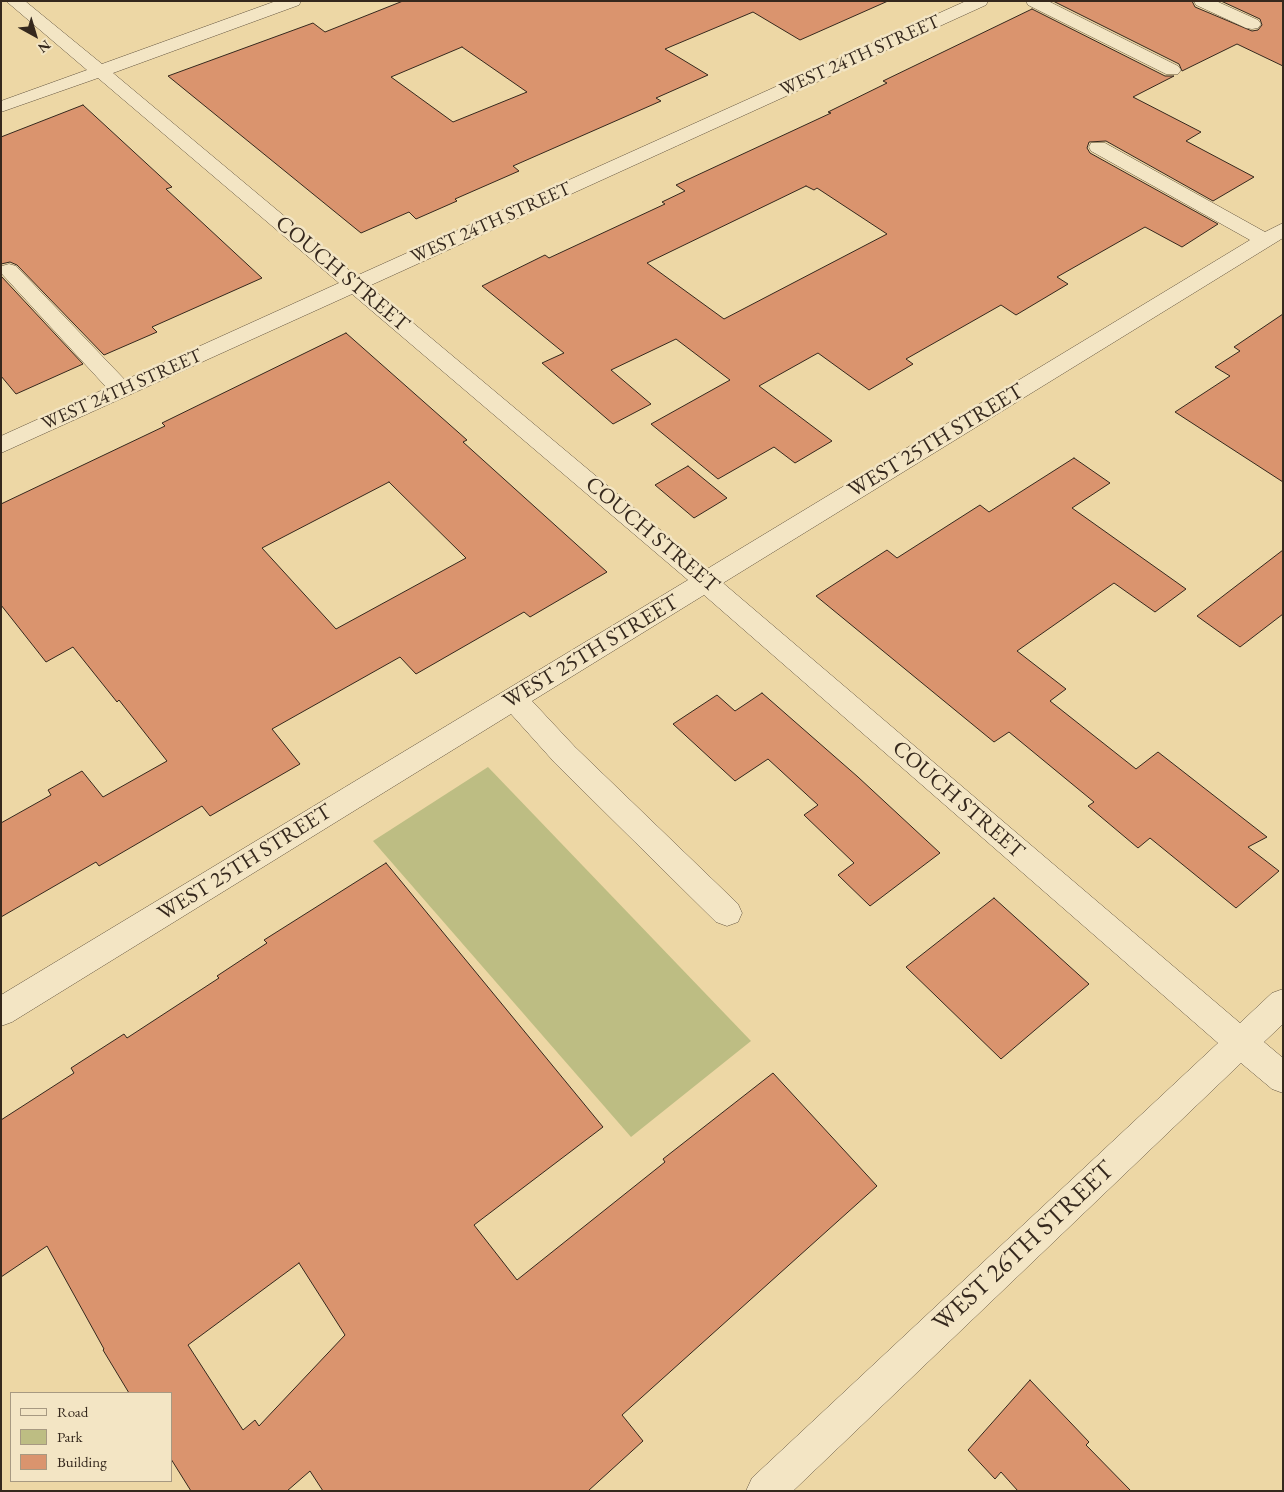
<!DOCTYPE html>
<style>
body{margin:0}
#map{position:relative;width:1284px;height:1492px;overflow:hidden;background:#edd7a5;font-family:"EB Garamond",serif}
canvas{display:block}
.frame{position:absolute;inset:0;border:2px solid #35281d;pointer-events:none}
.legend{position:absolute;left:10px;top:1392px;width:162px;height:90px;box-sizing:border-box;background:#f3e5c4;border:1px solid #a79981;margin:0;padding:6px 9px;list-style:none;font-size:15px;color:#35281d}
.legend li{display:flex;align-items:center;gap:10px;height:25px}
.legend b{width:25px;border:1px solid #a79981}
.north{position:absolute;left:10px;top:10px;width:50px;height:50px;-webkit-text-stroke:4px #f3e5c4;paint-order:stroke;rotate:141deg;font-size:14px;font-weight:700;line-height:20px;text-align:center;color:#35281d}
.north::after{content:'';display:block;margin:auto;width:18px;height:22px;background:#35281d;clip-path:polygon(50% 0,100% 100%,50% 72%,0 100%)}
</style>
<div id="map">
<canvas width="1284" height="1492"></canvas>
<div class="frame"></div>
<ul class="legend">
<li><b style="height:6px;background:#f3e5c4"></b>Road</li>
<li><b style="height:14px;background:#bdbd83"></b>Park</li>
<li><b style="height:14px;background:#da946e"></b>Building</li>
</ul>
<div class="north">N</div>
</div>
<script>
const ctx = document.querySelector('canvas').getContext('2d');
ctx.lineJoin = 'round';
function fill(path, color) {
  ctx.fillStyle = color;
  ctx.fill(path, 'evenodd');
}
function toPath(rows) {
  const path = new Path2D();
  for (const r of rows) {
    path.moveTo(r[0], r[1]);
    for (let i = 2; i < r.length; i += 2) path.lineTo(r[i], r[i + 1]);
  }
  return path;
}
function stroke(path, color, width, dash) {
  ctx.strokeStyle = color;
  ctx.lineWidth = width;
  ctx.lineCap = dash ? 'butt' : 'round';
  ctx.setLineDash(dash || []);
  ctx.stroke(path);
}
function drawText(font, color, halo, rows, align = 'center') {
  ctx.font = font + ' "EB Garamond",serif';
  ctx.lineWidth = 5;
  ctx.setLineDash([]);
  ctx.textBaseline = 'middle';
  ctx.strokeStyle = halo;
  ctx.fillStyle = color;
  for (const [text, x, y, turn = 0] of rows) {
    ctx.save();
    ctx.translate(x, y);
    ctx.rotate((+turn || 0) * Math.PI / 180);
    ctx.textAlign = isNaN(turn) ? turn : align;
    if (halo) ctx.strokeText(text, 0, 0);
    ctx.fillText(text, 0, 0);
    ctx.restore();
  }
}
const green = toPath([
 [488,767,751,1041,631,1137,373,841]
]);
const building = toPath([
 [403,1,888,1,800,40,753,12,665,49,708,75,656,98,661,101,513,166,519,171,455,199,457,201,416,219,409,212,361,233,168,76,313,23,325,32,403,1],
 [462,47,527,92,453,122,391,77,462,47],
 [1053,1,1192,1,1195,7,1252,31,1258,30,1262,25,1260,19,1221,1,1283,1,1283,66,1237,44,1182,71,1179,64,1053,1],
 [1032,9,1165,76,1174,76,1133,97,1201,132,1186,141,1254,177,1213,201,1106,141,1089,142,1087,148,1090,153,1218,224,1182,247,1145,227,1057,277,1068,284,1016,315,1001,305,906,359,913,364,869,390,818,353,759,386,832,441,795,463,774,447,718,479,651,424,730,380,676,339,611,370,651,404,613,424,542,363,564,353,482,286,545,255,549,258,665,204,662,202,685,191,676,185,831,113,828,112,887,83,883,81,1032,9],
 [806,186,814,190,817,188,887,234,724,319,647,263,806,186],
 [83,105,172,187,166,189,262,278,152,327,157,332,104,355,17,265,10,262,1,264,1,137,83,105],
 [1,276,83,364,16,394,1,376,1,276],
 [1283,314,1283,482,1175,412,1230,376,1215,367,1240,351,1234,347,1283,314],
 [346,333,467,440,463,442,607,572,530,617,524,612,416,674,400,657,272,729,300,764,210,816,202,806,99,866,96,862,1,917,1,823,51,795,48,790,82,771,103,797,167,761,119,700,117,702,73,647,46,662,1,605,1,504,165,426,162,423,346,333],
 [389,482,466,558,336,629,262,548,389,482],
 [1074,458,1110,483,1072,508,1186,589,1155,612,1114,583,1017,651,1066,689,1050,701,1136,769,1158,752,1267,837,1248,847,1279,871,1236,908,1150,838,1138,848,1088,806,1094,802,1009,732,994,742,816,596,887,550,897,558,980,505,989,512,1074,458],
 [688,466,727,498,694,518,655,485,688,466],
 [1283,550,1283,614,1240,647,1197,616,1283,550],
 [762,693,858,777,940,853,870,906,838,875,854,863,804,815,818,805,768,759,735,781,673,724,717,695,735,711,762,693],
 [386,863,603,1127,474,1225,517,1280,665,1162,663,1159,773,1073,877,1186,622,1415,643,1441,588,1491,323,1491,310,1471,287,1491,191,1491,171,1459,171,1393,129,1393,103,1350,104,1349,47,1246,1,1277,1,1120,74,1073,71,1068,124,1034,127,1038,219,978,217,976,267,943,264,940,386,863],
 [299,1263,345,1335,259,1426,255,1420,243,1430,188,1345,299,1263],
 [994,898,1089,984,1001,1059,906,967,994,898],
 [1030,1380,1089,1442,1086,1445,1131,1491,1018,1491,1001,1472,995,1479,968,1450,1030,1380]
]);
const minor = toPath([
 [6,1,25,1,102,64,276,1,301,1,299,5,113,73,356,276,966,1,988,1,986,5,369,286,707,569,1250,240,1091,151,1089,147,1091,143,1105,143,1265,232,1283,223,1283,238,723,583,1240,1023,1272,993,1283,989,1283,1024,1264,1042,1283,1058,1283,1093,1272,1089,1241,1063,793,1491,746,1491,752,1478,1218,1043,704,595,532,701,575,747,738,904,742,913,738,922,727,926,716,922,555,763,511,714,12,1022,1,1026,1,995,688,580,352,294,1,453,1,436,107,388,2,274,2,266,9,264,16,266,125,380,339,283,98,78,1,112,1,101,87,70,6,1],
 [1026,1,1048,1,1178,66,1181,70,1178,74,1166,74,1028,5,1026,1],
 [1194,1,1216,1,1258,20,1261,24,1258,28,1252,29,1246,28,1196,5,1194,1]
]);
const farStreetnames = [
 ["WEST 24TH STREET",860,56,-24],
 ["WEST 24TH STREET",491,223,-24],
 ["WEST 24TH STREET",122,390,-24]
];
const streetNames = [
 ["COUCH STREET",342,274,40],
 ["WEST 25TH STREET",936,441,-31],
 ["COUCH STREET",652,535,40],
 ["WEST 25TH STREET",591,652,-31],
 ["COUCH STREET",958,800,41],
 ["WEST 25TH STREET",245,863,-32]
];
const nearStreetnames = [
 ["WEST 26TH STREET",1024,1247,-43]
];
fill(green, '#bdbd83');
fill(building, '#da946e');
stroke(building, '#35281d', 1);
stroke(minor, '#63543f', 1);
fill(minor, '#f3e5c4');
drawText('19px', '#35281d', '#f3e5c4', farStreetnames);
drawText('22px', '#35281d', '#f3e5c4', streetNames);
drawText('26px', '#35281d', '#f3e5c4', nearStreetnames);
</script>
